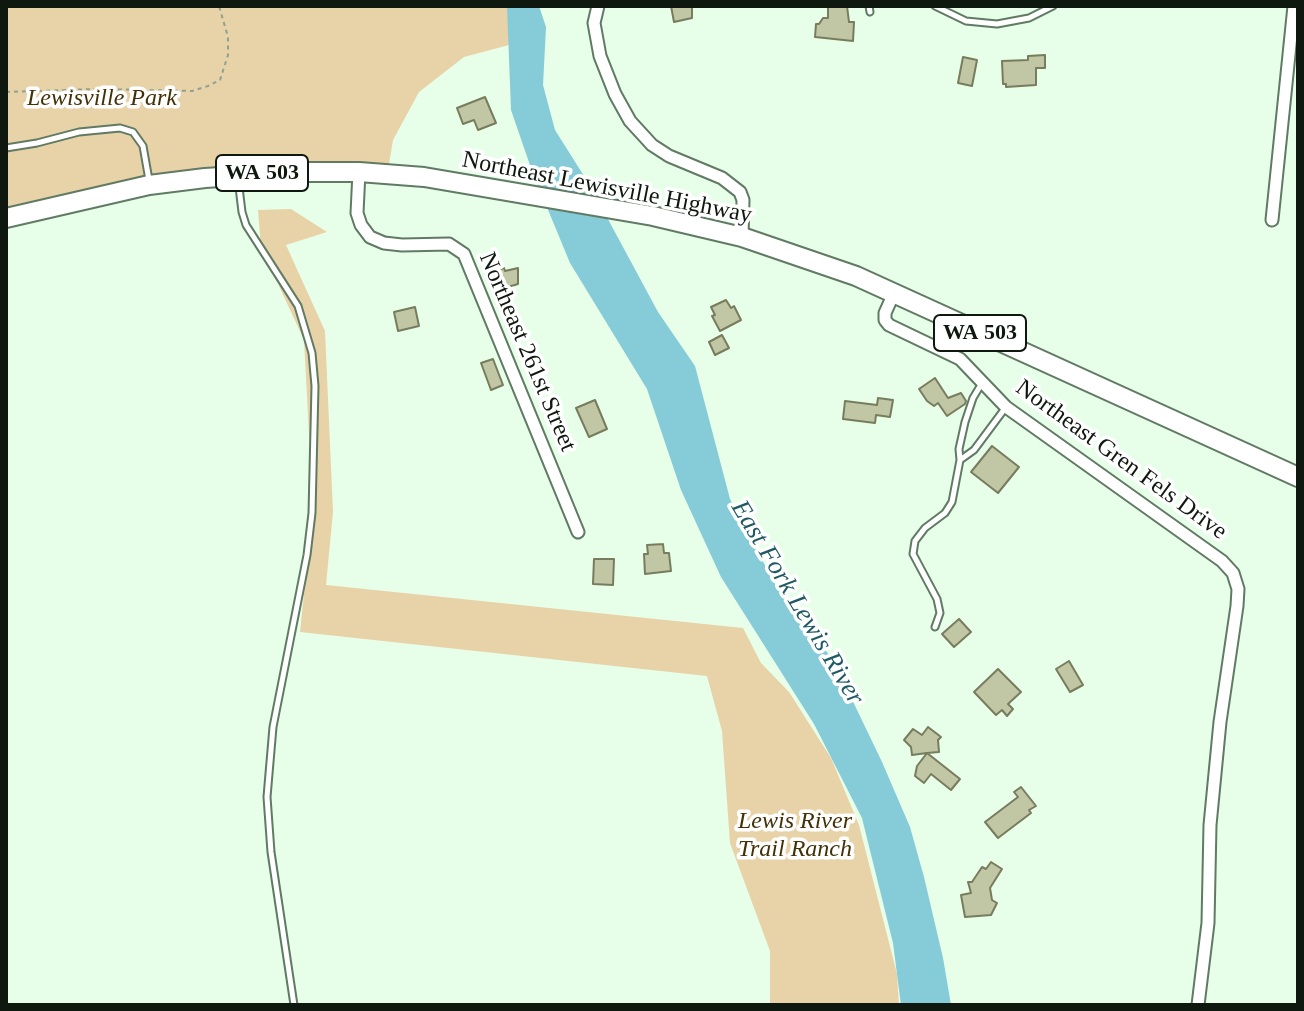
<!DOCTYPE html>
<style>
body{margin:0}
#map{position:relative;width:1304px;height:1011px;overflow:hidden;background:#e7fee9;font-family:"Times New Roman",serif}
canvas{display:block}
.frame{position:absolute;inset:0;border:8px solid #0e180f;pointer-events:none}
</style>
<div id="map">
<canvas width="1304" height="1011"></canvas>
<div class="frame"></div>
</div>
<script>
const ctx = document.querySelector('canvas').getContext('2d');
ctx.lineJoin = 'round';
function fill(path, color) {
  ctx.fillStyle = color;
  ctx.fill(path, 'evenodd');
}
function toPath(rows) {
  const path = new Path2D();
  for (const r of rows) {
    path.moveTo(r[0], r[1]);
    for (let i = 2; i < r.length; i += 2) path.lineTo(r[i], r[i + 1]);
  }
  return path;
}
function stroke(path, color, width, dash) {
  ctx.strokeStyle = color;
  ctx.lineWidth = width;
  ctx.lineCap = dash ? 'butt' : 'round';
  ctx.setLineDash(dash || []);
  ctx.stroke(path);
}
function drawText(font, color, halo, rows, align = 'center') {
  ctx.font = font + ' "Times New Roman",serif';
  ctx.lineWidth = 7;
  ctx.setLineDash([]);
  ctx.textBaseline = 'middle';
  ctx.strokeStyle = halo;
  ctx.fillStyle = color;
  for (const [text, x, y, turn = 0] of rows) {
    ctx.save();
    ctx.translate(x, y);
    ctx.rotate((+turn || 0) * Math.PI / 180);
    ctx.textAlign = isNaN(turn) ? turn : align;
    if (halo) ctx.strokeText(text, 0, 0);
    ctx.fillText(text, 0, 0);
    ctx.restore();
  }
}
const green = toPath([
 [6,6,511,6,513,40,509,45,464,57,419,92,393,140,388,170,251,174,6,218],
 [291,209,327,232,286,245,325,331,333,512,326,585,743,628,761,663,789,692,831,758,859,825,897,974,899,1005,770,1005,770,951,730,843,722,731,707,676,300,632,313,507,304,340,261,247,258,210]
]);
const water = toPath([
 [507,6,539,6,546,27,543,85,555,130,589,184,658,312,695,366,730,499,776,586,833,660,882,762,910,827,924,877,943,958,951,1005,901,1005,893,943,862,818,814,724,721,577,681,490,647,389,570,263,532,171,511,110]
]);
const building = toPath([
 [671,6,692,6,692,18,674,22,671,6],
 [828,6,847,6,849,22,854,22,853,41,815,37,816,24,819,24,823,18,828,18,828,6],
 [1045,55,1045,68,1036,68,1036,85,1006,87,1006,84,1003,84,1002,61,1028,60,1028,56,1045,55],
 [963,57,977,60,972,86,958,83,963,57],
 [485,97,496,123,478,130,474,120,463,124,457,108,485,97],
 [504,268,505,271,518,268,518,284,498,290,493,271,504,268],
 [726,300,731,308,734,306,741,320,720,331,712,316,715,315,711,307,726,300],
 [415,307,419,326,398,331,394,312,415,307],
 [722,335,729,348,715,355,709,342,722,335],
 [493,359,503,385,491,390,481,363,493,359],
 [935,378,948,398,961,393,966,401,965,404,947,416,938,403,934,406,927,401,919,389,935,378],
 [878,398,893,400,890,417,876,415,875,423,843,419,845,401,877,405,878,398],
 [595,400,607,429,589,437,576,408,595,400],
 [992,446,1019,467,998,493,971,472,992,446],
 [663,544,664,553,669,553,671,571,645,574,644,554,648,554,647,545,663,544],
 [594,559,614,559,613,585,593,584,594,559],
 [959,619,971,632,954,647,942,634,959,619],
 [1069,661,1083,685,1070,692,1056,669,1069,661],
 [998,669,1021,692,1008,704,1013,709,1007,716,1002,710,996,715,974,692,998,669],
 [928,727,941,737,938,740,939,752,927,753,960,779,951,790,931,774,924,783,915,776,917,766,927,753,912,755,911,747,904,740,913,729,922,735,928,727],
 [1021,787,1036,806,1029,810,1031,813,998,838,985,822,1018,797,1014,792,1021,787],
 [991,862,1002,869,990,888,992,900,997,903,991,915,965,917,961,895,971,893,968,882,972,882,982,867,986,869,991,862]
]);
const path = toPath([
 [6,92,96,89,192,91,208,86,220,80,228,55,228,37,219,6]
]);
const service = toPath([
 [869,6,870,12],
 [935,6,966,21,997,24,1029,18,1053,6],
 [6,148,37,143,79,132,120,128,133,132,143,146,149,180],
 [238,179,242,212,246,225,298,306,312,353,315,386,312,513,307,555,273,727,267,797,271,852,294,1005],
 [960,460,959,449,965,422,973,398,982,383],
 [935,627,940,613,937,599,913,554,915,541,925,528,945,513,952,502,960,460,974,450,1006,407]
]);
const minor = toPath([
 [598,6,594,23,600,56,615,94,630,121,652,145,669,156,722,178,740,192,743,200,742,237],
 [359,172,357,213,361,225,370,237,384,243,402,245,449,244,464,254,578,532],
 [1272,220,1294,6],
 [894,293,885,313,885,320,889,325,960,359,1006,407,1222,561,1233,573,1238,589,1237,606,1220,722,1210,825,1208,923,1198,1005]
]);
const primary = toPath([
 [6,218,149,185,205,178,299,172,359,172,424,177,653,216,742,237,856,276,1298,477]
]);
const shields = [
 [262,173,92],
 [980,333,92]
];
const shieldNames = [
 ["WA 503",262,173],
 ["WA 503",980,333]
];
const parkNames = [
 ["Lewisville Park",102,99],
 ["Lewis River",795,822],
 ["Trail Ranch",795,850]
];
const streetNames = [
 ["Northeast Lewisville Highway",607,188,11],
 ["Northeast 261st Street",527,352,67],
 ["Northeast Gren Fels Drive",1121,460,36]
];
const waterNames = [
 ["East Fork Lewis River",797,603,59]
];
fill(green, '#e8d2a8');
fill(water, '#85cbd8');
fill(building, '#c1c7a5');
stroke(building, '#777c5d', 2);
stroke(service, '#607a63', 9);
stroke(minor, '#607a63', 15);
stroke(primary, '#607a63', 22);
stroke(path, '#8fa191', 2, [4, 4]);
stroke(service, '#fff', 5);
stroke(minor, '#fff', 11);
stroke(primary, '#fff', 18);
for (const [x, y, w] of shields) {
  const box = new Path2D();
  box.roundRect(x - w / 2, y - 18, w, 36, 6);
  ctx.fillStyle = '#fff';
  ctx.fill(box);
  stroke(box, '#0e180f', 2);
}
drawText('bold 22px', '#0e180f', null, shieldNames);
drawText('italic 24px', '#433106', '#fff', parkNames);
drawText('24px', '#0e180f', '#fff', streetNames);
drawText('italic 26px', '#1f5963', '#fff', waterNames);
</script>
